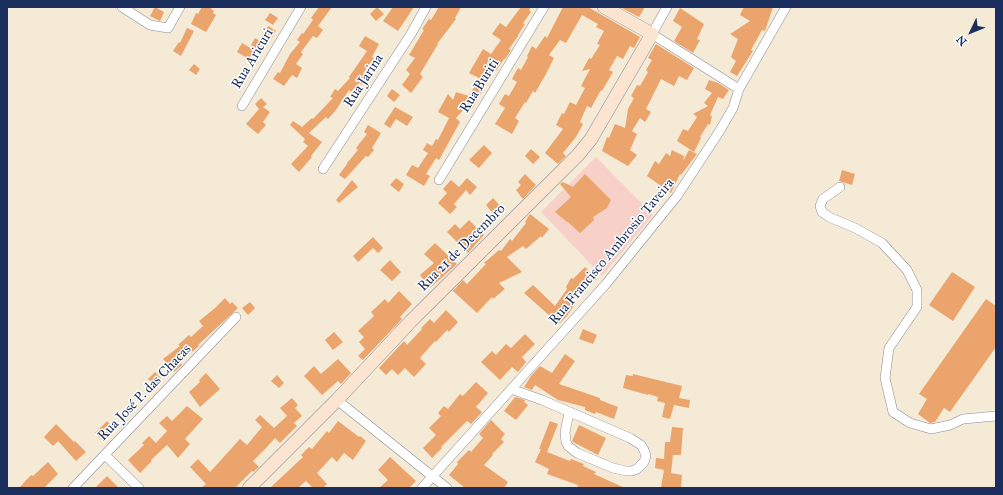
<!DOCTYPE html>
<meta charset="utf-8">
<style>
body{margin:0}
#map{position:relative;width:1003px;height:495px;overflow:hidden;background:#f4ead6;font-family:"IM FELL Great Primer",serif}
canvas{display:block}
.frame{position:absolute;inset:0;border:8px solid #1b2f5e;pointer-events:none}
.north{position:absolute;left:951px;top:12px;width:40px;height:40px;-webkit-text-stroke:3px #fff;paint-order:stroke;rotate:227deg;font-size:11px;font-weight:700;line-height:16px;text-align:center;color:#1b2f5e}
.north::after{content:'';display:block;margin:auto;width:14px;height:18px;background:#1b2f5e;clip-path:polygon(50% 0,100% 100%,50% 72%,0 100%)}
</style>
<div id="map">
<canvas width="1003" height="495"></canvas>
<div class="frame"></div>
<div class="north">N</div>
</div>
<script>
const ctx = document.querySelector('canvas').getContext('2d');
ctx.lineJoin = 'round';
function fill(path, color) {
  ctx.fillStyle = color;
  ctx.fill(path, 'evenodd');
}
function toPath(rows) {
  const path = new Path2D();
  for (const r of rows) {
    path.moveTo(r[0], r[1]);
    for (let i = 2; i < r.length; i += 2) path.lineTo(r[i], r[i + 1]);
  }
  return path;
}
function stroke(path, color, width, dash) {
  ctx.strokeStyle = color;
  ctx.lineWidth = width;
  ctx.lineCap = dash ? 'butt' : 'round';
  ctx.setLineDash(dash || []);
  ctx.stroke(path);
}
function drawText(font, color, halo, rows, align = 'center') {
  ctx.font = font + ' "IM FELL Great Primer",serif';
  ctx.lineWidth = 3;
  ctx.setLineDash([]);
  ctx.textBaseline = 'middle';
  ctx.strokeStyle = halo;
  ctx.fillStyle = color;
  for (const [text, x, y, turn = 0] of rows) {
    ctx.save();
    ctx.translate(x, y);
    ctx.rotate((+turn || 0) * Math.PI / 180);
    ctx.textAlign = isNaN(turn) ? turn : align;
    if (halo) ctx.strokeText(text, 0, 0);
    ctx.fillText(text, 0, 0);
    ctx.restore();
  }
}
const built = toPath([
 [596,157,653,215,602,276,541,212]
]);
const building = toPath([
 [155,7,164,12,160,21,150,16],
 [202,7,213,7,211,9,214,11,213,13,216,15,206,32,191,24,196,13,198,14],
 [319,7,332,7,318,26,323,30,317,38,313,36,301,52,303,54,296,64,302,68,297,78,292,75,284,86,273,79,278,72,280,73,290,54,300,42,297,40,302,33,303,34,313,20,311,18],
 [377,7,384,14,376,21,370,14],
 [393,7,414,7,398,31,383,21],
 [439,7,461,7,455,18,456,19,437,44,438,44,420,74,423,77,411,93,402,85,410,74,406,70,415,58,409,55,424,30,422,29,429,19,431,20],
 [521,7,531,7,529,10,531,12,523,23,525,24,518,35,518,36,509,49,511,50,505,59,504,59,496,71,494,70,472,109,468,108,467,110,465,108,456,118,460,122,439,160,436,158,426,174,430,176,424,186,406,175,412,165,418,168,428,153,423,150,427,143,432,146,436,139,438,140,449,118,438,112,448,94,453,100,456,92,469,96,479,78,469,73,483,49,491,54,501,40,492,34,500,23,506,27],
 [563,7,588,7,640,37,634,48,630,46,623,59,617,56,609,70,613,72,602,91,601,90,591,108,587,106,580,122,583,124,576,137,563,153,566,156,558,164,545,153,563,129,556,125,562,113,564,114,570,102,576,105,585,88,581,86,590,69,582,71,589,58,591,59,600,45,597,44,604,31,596,27,598,24,582,15,566,43,560,40,549,55,554,58,546,74,535,93,533,91,526,103,525,102,515,118,519,121,512,134,495,124,505,108,499,104,505,94,509,96,517,82,512,79,518,68,521,70,528,57,527,56,532,46,536,49,545,36,547,38],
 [620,7,645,7,639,17],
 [744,7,773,7,765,31,762,30,751,50,753,51,737,76,730,72,736,61,731,57,738,39,730,34,750,21,740,15],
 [680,8,704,24,697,39,700,40,693,53,674,41,682,27,673,21],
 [270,13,278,18,273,25,265,20],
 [268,26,276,31,271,39,263,35],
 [187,28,194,31,181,56,173,51,179,42,180,43],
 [365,36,379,44,372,57,374,58,363,73,368,76,363,85,359,83,351,92,349,90,336,110,328,119,326,117,309,133,322,142,311,156,312,157,299,172,291,164,308,146,303,142,305,139,290,125,293,121,302,127,312,118,313,119,333,98,330,97,335,89,338,91,350,78,349,77,367,51,359,46],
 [255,38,264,43,260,51,251,45],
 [242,43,254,50,249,59,237,52],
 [656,44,694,68,687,80,679,76,674,86,661,79,646,109,651,112,645,122,640,118,632,131,637,134,630,150,637,155,628,166,602,151,607,137,609,138,615,124,625,128,628,109,634,98,631,96,637,85,640,86,648,72,646,70,652,60,648,58],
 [194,64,200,69,196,75,189,70],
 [709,80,718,83,729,90,723,99,718,97,710,115,712,116,710,125,708,124,700,137,701,138,694,152,677,141,683,129,688,131,697,117,693,114,708,106,704,103,712,93,705,89],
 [392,89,400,95,394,102,387,96],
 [261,98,267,104,263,107,270,112,263,122,266,125,258,134,246,124,259,109,255,104],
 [395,107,413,117,407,126,396,119,390,128,384,124],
 [368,125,381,133,372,148,374,150,368,157,366,156,345,179,339,175,347,164,347,163,358,150,356,148,367,134,364,132],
 [484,145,492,153,479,168,469,160],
 [531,149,540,157,533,164,525,156],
 [672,150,684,156,683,161,689,150,697,154,681,175,680,174,671,193,647,176,655,161,659,164,666,153,670,156],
 [842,170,855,174,852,185,839,181],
 [525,174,536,185,523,199,516,190,521,185,518,182],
 [585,174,611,200,607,208,593,217,594,220,580,233,568,222,567,222,555,212,571,197,560,184,563,182,573,187],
 [396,178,404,184,399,192,390,185],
 [467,178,477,187,470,195,466,190,454,204,457,207,450,214,438,203,447,193,443,189,451,180,459,187],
 [352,180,358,187,339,203,336,200],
 [493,198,503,209,495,216,486,205],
 [530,214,549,229,542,238,541,236,526,249,523,246,507,257,522,272,499,283,505,289,493,299,492,297,477,313,453,291,463,280,467,284,486,264,484,263,499,250,501,251,510,239,512,241,526,223,525,222],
 [469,220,484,235,468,253,447,232,455,224,460,229],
 [373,237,383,248,378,253,373,248,358,262,353,256],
 [435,243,457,264,430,288,420,275,434,263,424,254],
 [390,260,401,272,392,281,380,270],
 [585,267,597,279,586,287,584,285,573,302,575,304,567,316,559,324,524,293,533,285,555,306,567,289,566,287,571,278,573,279],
 [952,272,975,287,953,321,929,305],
 [399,291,412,304,400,317,402,319,363,360,358,356,365,349,359,342,364,337,358,331,374,316,371,312,385,299,388,303],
 [225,298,230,304,232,302,238,308,198,345,199,346,180,362,182,365,174,372,163,359,180,346,178,345,189,335,191,337,203,326,199,321,214,309],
 [986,299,996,306,996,347,950,412,944,408,935,422,930,423,918,414,927,399,919,394],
 [250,302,255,308,248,315,242,308],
 [446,310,458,322,449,332,447,330,436,342,435,341,420,358,426,364,414,377,405,368,398,375,392,369,386,375,379,368,404,341,407,345,422,329,421,328,430,319,434,323],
 [583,329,597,335,593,344,579,339],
 [334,332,343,342,333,350,325,340],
 [525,334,535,344,522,357,526,362,518,372,512,367,500,380,481,362,492,351,496,355,506,344,511,348],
 [565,354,575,361,559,384,600,398,600,400,618,407,614,419,596,412,595,414,585,410,585,407,558,400,535,385,532,390,524,387,531,376,540,366,552,373],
 [338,359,351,373,341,384,338,381,322,395,304,376,314,366,321,374],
 [155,372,161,378,154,385,148,379],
 [206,373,220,389,200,407,189,392,200,382,199,380],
 [633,374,682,386,679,398,690,400,689,408,674,405,670,419,662,417,665,403,657,401,658,397,648,394,648,395,623,388,626,375,633,376],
 [277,375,284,383,279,388,271,381],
 [476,382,488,393,476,407,482,412,471,424,467,421,441,447,442,448,432,458,423,448,436,435,429,428,441,416,438,413,444,406,448,409,460,394,463,396],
 [515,397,525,400,524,402,528,405,516,420,504,411],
 [292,398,298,405,295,408,302,416,294,423,297,426,280,443,275,438,266,448,253,461,259,467,253,472,252,471,235,488,201,488,206,484,190,467,198,459,210,472,240,439,247,445,262,427,255,420,260,415,274,428,287,416,280,408],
 [187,406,203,419,185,439,190,444,178,458,167,445,151,460,152,461,140,473,128,460,144,445,142,443,149,436,156,443,167,431,159,423,167,416,172,421],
 [491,420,505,434,501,439,504,442,492,454,493,455,484,465,508,482,504,488,465,488,449,475,458,464,457,462,469,450,471,452,483,438,479,434],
 [107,421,115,430,103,441,95,433],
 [338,421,359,437,360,436,366,441,353,460,344,453,337,462,332,457,317,473,327,484,323,488,313,488,306,481,298,488,270,488,303,457,301,455,309,447,312,449,327,431,329,433],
 [550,421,558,424,547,452,570,461,571,459,584,464,583,466,596,472,594,474,625,488,577,488,578,485,547,474,549,469,535,462,541,449,539,449],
 [56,424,74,442,75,441,86,452,76,461,58,441,53,446,44,437],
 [579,425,606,438,598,455,573,442,572,441],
 [672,427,683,428,681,455,673,455,671,473,682,475,681,488,661,487,664,470,655,468,656,458,664,459,665,442,670,442],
 [390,457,416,481,409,488,379,488,388,480,378,470],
 [48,462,58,474,44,488,19,488,31,475,33,476],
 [107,476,119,488,95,488]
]);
const street = toPath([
 [122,7,150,25,168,28,180,7],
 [667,7,652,34,739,89],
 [242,106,301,7],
 [323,169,411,34,426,7],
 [439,180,544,7],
 [840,187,823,199,820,206,822,212,829,217,855,228,882,243,907,270,917,290,917,307,889,348,885,378,893,412,910,423,931,429,950,425,963,419,996,416],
 [511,389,542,400,630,438,641,445,644,450,646,456,644,462,637,469,632,471,626,471,613,468,577,453,568,446,566,442,565,432,569,413],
 [337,400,447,488],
 [105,455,139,488],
 [73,488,236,317],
 [422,488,606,284,677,196,719,132,733,108,739,89,786,7]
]);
const secondary = toPath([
 [249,488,337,400,411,321,578,155,591,139,652,34,604,7]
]);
const streetNames = [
 ["Rua Aricuri",253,59,-59],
 ["Rua Jarina",364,81,-57],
 ["Rua Buriti",480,86,-58],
 ["Rua 21 de Decembro",462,248,-45],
 ["Rua Francisco Ambrosio Taveira",612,252,-50],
 ["Rua José P. das Chacas",145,393,-46]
];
fill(built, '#f7d1c7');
fill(building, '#eaa46c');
stroke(street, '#888c9a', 10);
stroke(secondary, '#888c9a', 14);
stroke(street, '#fff', 9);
stroke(secondary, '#fce5d0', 13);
drawText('14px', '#1b2f5e', '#fff', streetNames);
</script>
